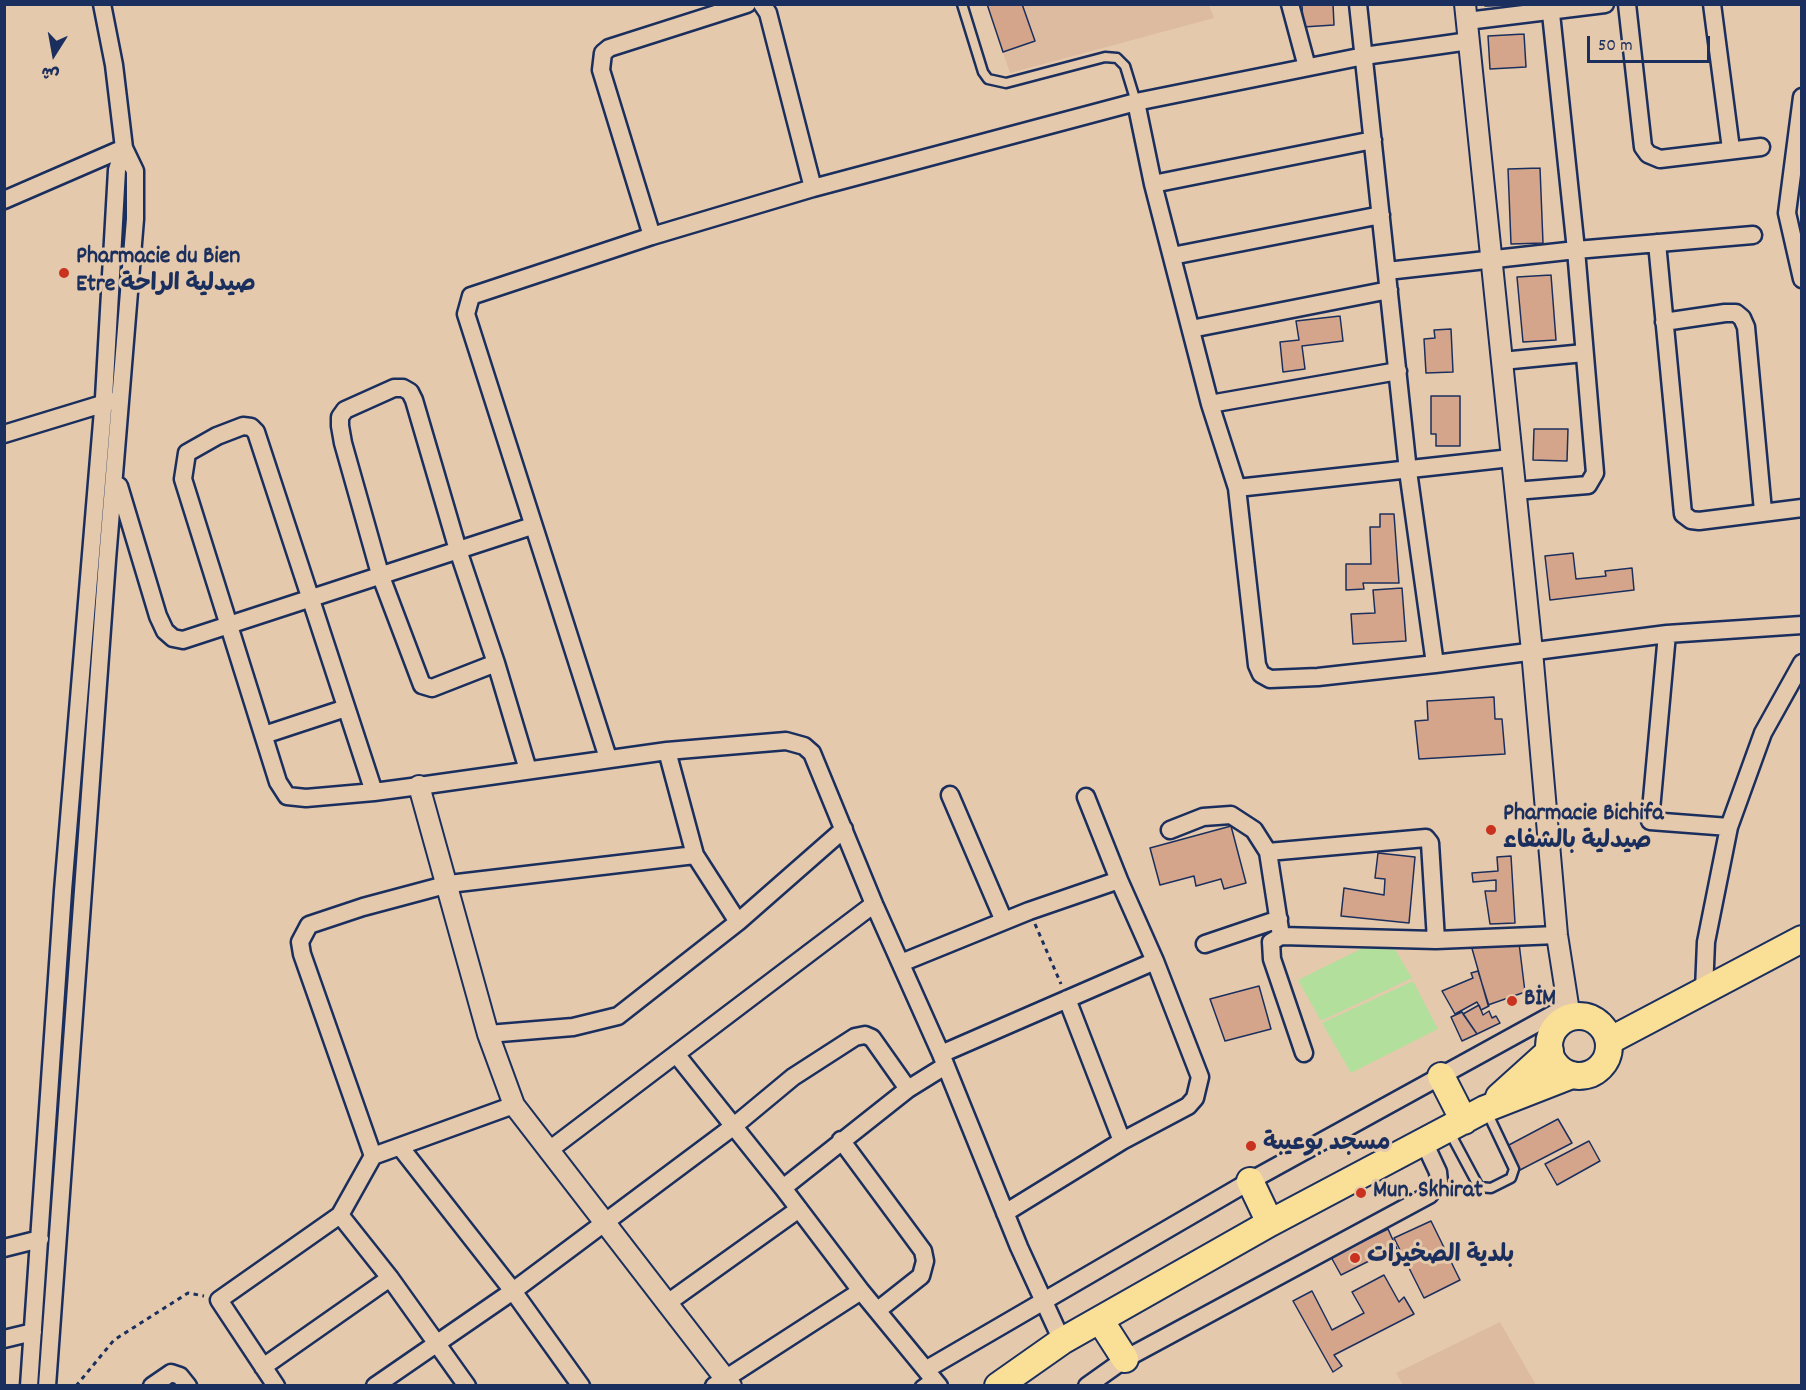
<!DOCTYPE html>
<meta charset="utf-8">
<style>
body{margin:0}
#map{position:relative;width:1806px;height:1390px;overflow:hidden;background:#e5c9ac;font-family:Dekko,"Playpen Sans Arabic",sans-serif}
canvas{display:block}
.frame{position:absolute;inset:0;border:6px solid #1b2f5e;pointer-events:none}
.north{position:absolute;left:24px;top:24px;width:60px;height:60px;-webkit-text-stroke:4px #e5c9ac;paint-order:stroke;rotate:191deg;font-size:16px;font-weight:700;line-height:24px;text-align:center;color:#1b2f5e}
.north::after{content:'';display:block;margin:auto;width:21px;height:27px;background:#1b2f5e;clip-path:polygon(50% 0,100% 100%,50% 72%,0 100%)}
.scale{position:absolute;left:1587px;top:36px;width:123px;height:27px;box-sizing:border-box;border:3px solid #1b2f5e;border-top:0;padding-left:8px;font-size:18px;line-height:21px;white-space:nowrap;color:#1b2f5e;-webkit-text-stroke:4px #e5c9ac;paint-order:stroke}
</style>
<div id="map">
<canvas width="1806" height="1390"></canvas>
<div class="frame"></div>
<div class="north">ش</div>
<div class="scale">50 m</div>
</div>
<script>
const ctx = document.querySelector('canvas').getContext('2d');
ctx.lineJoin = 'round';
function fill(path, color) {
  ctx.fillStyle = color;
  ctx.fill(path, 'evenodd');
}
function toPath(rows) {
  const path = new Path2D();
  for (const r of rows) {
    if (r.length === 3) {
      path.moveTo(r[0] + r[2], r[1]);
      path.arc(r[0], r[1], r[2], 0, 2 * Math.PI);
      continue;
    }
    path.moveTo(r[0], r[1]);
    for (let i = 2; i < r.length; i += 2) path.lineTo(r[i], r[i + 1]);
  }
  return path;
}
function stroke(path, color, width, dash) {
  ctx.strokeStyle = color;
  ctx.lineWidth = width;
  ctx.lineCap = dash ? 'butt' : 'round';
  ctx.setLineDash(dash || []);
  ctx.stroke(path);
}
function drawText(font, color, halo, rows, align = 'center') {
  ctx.font = font + ' Dekko,"Playpen Sans Arabic",sans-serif';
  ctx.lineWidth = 6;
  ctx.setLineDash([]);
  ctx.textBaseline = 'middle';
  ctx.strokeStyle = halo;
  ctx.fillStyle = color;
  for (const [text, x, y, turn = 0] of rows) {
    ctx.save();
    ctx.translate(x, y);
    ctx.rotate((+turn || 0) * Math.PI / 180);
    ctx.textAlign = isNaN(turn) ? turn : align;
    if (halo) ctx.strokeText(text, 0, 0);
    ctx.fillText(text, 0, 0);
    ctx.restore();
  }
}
const built = toPath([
 [987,5,1209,5,1214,18,1010,73],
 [1500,1322,1536,1385,1403,1385,1396,1373]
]);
const green = toPath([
 [1387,936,1412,978,1321,1021,1298,980],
 [1413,981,1438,1029,1351,1073,1322,1023]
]);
const building = toPath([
 [987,4,1022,4,1035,41,1003,52,987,4],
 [1302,4,1333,4,1334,25,1303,27,1302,4],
 [1485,4,1521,4,1521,5,1485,6,1485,4],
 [1524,34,1526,67,1490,69,1488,36,1524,34],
 [1540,168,1543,243,1511,244,1508,169,1540,168],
 [1551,275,1556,340,1523,342,1517,277,1551,275],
 [1340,316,1343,341,1302,346,1305,369,1283,372,1280,342,1299,340,1296,321,1340,316],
 [1451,329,1453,372,1426,373,1424,339,1435,338,1434,330,1451,329],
 [1431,396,1460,396,1460,446,1436,446,1436,434,1431,434,1431,396],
 [1534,429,1568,429,1567,461,1533,460,1534,429],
 [1380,514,1394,514,1399,583,1363,583,1364,589,1346,590,1346,564,1371,564,1370,527,1380,527,1380,514],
 [1573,553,1576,579,1606,576,1605,571,1632,568,1634,590,1550,600,1545,556,1573,553],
 [1402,588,1406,641,1353,644,1351,614,1375,613,1373,590,1402,588],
 [1494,697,1495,719,1502,719,1505,754,1419,759,1415,721,1428,720,1427,701,1494,697],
 [1231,826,1246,883,1224,889,1221,879,1196,886,1194,876,1160,885,1150,848,1231,826],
 [1378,853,1415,857,1409,923,1341,916,1344,888,1384,895,1385,879,1375,878,1378,853],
 [1511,856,1515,923,1490,924,1485,891,1496,891,1496,880,1473,882,1472,873,1498,871,1497,857,1511,856],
 [1519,943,1525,992,1488,1005,1471,945,1519,943],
 [1478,971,1489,1006,1481,1010,1477,1002,1455,1014,1442,991,1473,978,1471,973,1478,971],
 [1259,986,1271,1029,1225,1041,1210,999,1259,986],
 [1479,1005,1483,1015,1489,1011,1492,1018,1496,1016,1500,1023,1477,1034,1463,1014,1479,1005],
 [1462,1012,1477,1034,1462,1041,1451,1017,1462,1012],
 [1558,1119,1572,1143,1520,1170,1507,1146,1558,1119],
 [1589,1141,1600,1161,1557,1185,1545,1164,1589,1141],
 [1431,1221,1460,1280,1424,1298,1394,1238,1431,1221],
 [1388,1229,1401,1258,1391,1264,1383,1254,1341,1275,1331,1257,1388,1229],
 [1384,1275,1399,1302,1404,1297,1414,1314,1334,1355,1342,1366,1333,1372,1293,1301,1312,1291,1332,1330,1364,1313,1352,1292,1384,1275]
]);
const path = toPath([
 [1035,924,1061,984],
 [76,1386,114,1340,188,1293,204,1296]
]);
const service = toPath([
 [962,4,983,72,988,79,1006,83,1105,57,1117,58,1125,66,1136,102],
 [1449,1131,1479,1187,1491,1188,1511,1178,1514,1169,1487,1112],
 [920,1386,932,1377]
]);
const minor = toPath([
 [762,4,768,13,813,188],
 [1290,4,1307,67],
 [1358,4,1408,471,1435,664,1667,634,1802,625],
 [1627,4,1643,147,1648,154,1660,159,1761,147],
 [1712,4,1731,149],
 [1467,21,1605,4],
 [1802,97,1787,213,1802,279],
 [1153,184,1373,140],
 [4,200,124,148],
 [652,236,601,70,603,53,609,48,747,4],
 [1657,243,1683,514,1691,520,1699,521,1802,508],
 [1172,256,1381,215],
 [1387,271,1576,250,1753,235],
 [1664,322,1725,313,1736,313,1742,318,1746,327,1763,511],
 [1191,329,1389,290],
 [1502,361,1584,353],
 [1210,404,1398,371],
 [4,434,112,401],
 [119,486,158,616,165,631,173,638,183,640,532,526],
 [1237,488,1511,458],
 [1515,491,1588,485,1595,473,1576,250,1550,4],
 [1667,634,1650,821,1729,827],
 [496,663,432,688,422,685,380,574,343,443,340,426,340,417,345,410,394,388,403,388,410,392,414,400,458,550,496,663,528,770],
 [1435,664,1318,677,1270,679,1261,674,1257,665,1237,488,1210,404,1153,184,1136,102,1364,56,1469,41],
 [264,735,346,708],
 [667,751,695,855,738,922],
 [608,758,466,314,471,296,652,236,813,188,1136,102],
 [374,792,256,432,251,427,243,426,217,436,187,453,183,479,278,782,287,796,306,798,374,792,419,786,667,751,786,741,804,746,812,753,874,904,941,1054,1019,1247,1062,1341],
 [950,795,1004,921],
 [1086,797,1119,880],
 [1170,830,1203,817,1231,815,1254,830,1268,852],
 [1281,936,1271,942,1272,959,1304,1053],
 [1436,940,1430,843,1426,838,1268,852,1281,936,1436,940,1557,935],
 [1205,944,1279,919],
 [901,963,1029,911,1119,880,1155,961,1200,1077,1195,1098,1188,1106,1122,1141,1005,1213],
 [1704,990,1706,942,1729,827,1763,733,1802,663],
 [1067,999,1122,1141],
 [488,1034,573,1027,618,1016,738,922,844,829],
 [676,1054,783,1188,861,1291,939,1386],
 [941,1054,1155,961],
 [908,1089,945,1066],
 [841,1140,923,1251,925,1261,921,1276,878,1310],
 [401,1148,513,1291,581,1386],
 [548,1151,874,904],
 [373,1156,302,954,300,942,309,925,363,907,449,884,695,855],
 [340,1215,390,1278,467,1386],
 [4,1248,40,1239],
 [666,1304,799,1209],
 [4,1339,33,1332],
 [263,1367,390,1278],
 [927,1369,1250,1181,1568,1006],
 [29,1386,63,891,104,398,117,170,124,148],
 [47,1386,107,560,135,219,135,171,124,148,114,65,102,4],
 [152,1386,171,1373,180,1376,188,1386],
 [276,1386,219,1300,340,1215,373,1156,514,1105],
 [375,1386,513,1291,734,1126,793,1077,855,1037,865,1035,872,1038,908,1089,783,1188],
 [714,1386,861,1291],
 [1087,1386,1125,1359,1429,1195,1439,1182,1438,1172,1424,1142]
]);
const tertiary = toPath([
 [1465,4,1532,651,1557,935,1570,1018],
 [419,786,488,1034,514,1105,731,1386]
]);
const primary = toPath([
 [1579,1046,30],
 [1609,1041,1802,939],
 [1441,1076,1464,1121],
 [1499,1097,1550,1051],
 [1250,1181,1270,1223],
 [1100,1320,1125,1359],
 [998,1386,1062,1341,1270,1223,1485,1109,1572,1075]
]);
const markers = [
 [64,273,6,"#c8321e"],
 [1491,830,6,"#c8321e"],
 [1512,1001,6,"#c8321e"],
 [1251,1146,6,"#c8321e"],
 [1361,1193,6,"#c8321e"],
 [1355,1258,6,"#c8321e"]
];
const poiNames = [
 ["Pharmacie du Bien",76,259],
 ["Etre صيدلية الراحة",76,287],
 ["Pharmacie Bichifa",1503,816],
 ["صيدلية بالشفاء",1503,844],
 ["BİM",1524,1001],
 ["مسجد بوعيبة",1263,1146],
 ["Mun. Skhirat",1373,1193],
 ["بلدية الصخيرات",1367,1258]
];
fill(built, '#dcbba1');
fill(green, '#b3df9d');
fill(building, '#d4a58a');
stroke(building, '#1b2f5e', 1.5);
stroke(service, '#1b2f5e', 13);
stroke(minor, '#1b2f5e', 21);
stroke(tertiary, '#1b2f5e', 24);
stroke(primary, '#1b2f5e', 30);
stroke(path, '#1b2f5e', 3, [4.5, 4.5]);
stroke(service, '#e5c9ac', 8);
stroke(minor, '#e5c9ac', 16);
stroke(tertiary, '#e5c9ac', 20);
stroke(primary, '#fadf96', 26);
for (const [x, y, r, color] of markers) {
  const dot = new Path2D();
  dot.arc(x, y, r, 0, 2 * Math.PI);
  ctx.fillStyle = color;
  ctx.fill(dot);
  stroke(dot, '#e5c9ac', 2);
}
drawText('bold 24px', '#1b2f5e', '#e5c9ac', poiNames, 'left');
</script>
